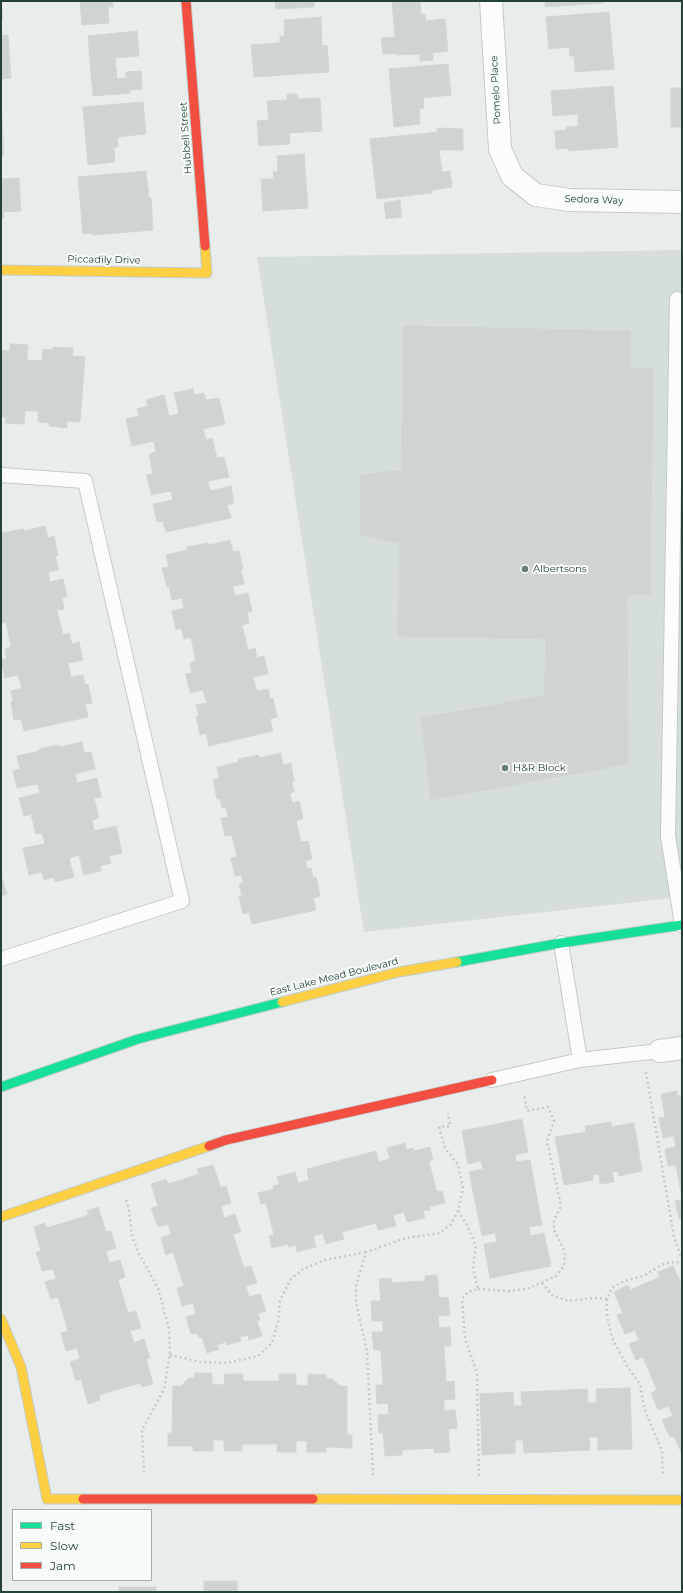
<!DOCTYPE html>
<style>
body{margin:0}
#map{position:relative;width:683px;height:1593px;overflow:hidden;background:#e8edeb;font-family:Montserrat,sans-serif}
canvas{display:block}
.frame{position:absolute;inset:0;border:2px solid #24423a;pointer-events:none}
.legend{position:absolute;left:12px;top:1509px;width:140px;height:72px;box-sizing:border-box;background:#f7fbf9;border:1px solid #a3b1ad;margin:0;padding:5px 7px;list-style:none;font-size:12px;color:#24423a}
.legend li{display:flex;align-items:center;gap:8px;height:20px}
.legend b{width:20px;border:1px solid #a3b1ad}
</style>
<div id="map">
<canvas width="683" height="1593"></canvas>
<div class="frame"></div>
<ul class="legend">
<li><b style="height:5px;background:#16e098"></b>Fast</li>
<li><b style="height:5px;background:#ffcf43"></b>Slow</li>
<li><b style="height:5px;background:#f24e42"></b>Jam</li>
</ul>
</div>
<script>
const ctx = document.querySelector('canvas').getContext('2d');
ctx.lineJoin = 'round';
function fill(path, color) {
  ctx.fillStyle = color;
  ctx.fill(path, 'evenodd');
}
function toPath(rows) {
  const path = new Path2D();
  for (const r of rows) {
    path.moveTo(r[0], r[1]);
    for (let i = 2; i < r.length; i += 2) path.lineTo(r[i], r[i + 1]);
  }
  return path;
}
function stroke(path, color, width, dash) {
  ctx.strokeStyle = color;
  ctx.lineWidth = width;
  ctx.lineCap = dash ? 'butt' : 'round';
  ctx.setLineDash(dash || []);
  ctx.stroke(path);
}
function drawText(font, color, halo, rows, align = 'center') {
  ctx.font = font + ' Montserrat,sans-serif';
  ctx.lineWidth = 4;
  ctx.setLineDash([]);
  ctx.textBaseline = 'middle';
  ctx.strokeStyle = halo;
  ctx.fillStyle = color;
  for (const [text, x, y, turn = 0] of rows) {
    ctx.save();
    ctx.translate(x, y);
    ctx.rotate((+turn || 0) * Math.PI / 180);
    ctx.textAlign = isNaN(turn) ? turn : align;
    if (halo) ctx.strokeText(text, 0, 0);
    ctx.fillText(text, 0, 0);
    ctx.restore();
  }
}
const built = toPath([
 [682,250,682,897,364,932,257,257]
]);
const building = toPath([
 [1,1,3,18,1,18,1,1],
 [80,1,116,1,112,1,113,7,108,7,109,23,82,25,80,1],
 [275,1,314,1,314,7,276,9,275,1],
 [392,1,420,1,421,15,425,14,426,21,445,19,448,51,432,53,433,60,420,61,420,54,396,55,396,53,383,54,381,38,395,37,392,1],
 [545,1,604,1,604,3,545,7,545,1],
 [609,12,614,69,575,72,574,56,570,56,569,47,549,49,546,17,609,12],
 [321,17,322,46,327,45,329,72,254,77,251,45,280,43,280,36,285,36,284,20,321,17],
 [137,31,139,56,115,58,117,79,126,78,126,72,141,71,142,89,130,90,130,93,93,96,88,36,137,31],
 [8,35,11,78,1,79,1,36,8,35],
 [448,64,451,95,423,98,424,108,419,109,420,124,394,127,389,69,448,64],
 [613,86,618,147,568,151,568,148,556,149,555,131,566,130,566,127,578,126,578,114,553,116,551,91,613,86],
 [671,88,682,88,682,127,671,127,671,88],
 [287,94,297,94,298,99,320,98,322,131,289,133,290,144,259,146,257,121,269,120,267,101,287,100,287,94],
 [143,102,146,134,117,137,118,147,114,147,115,162,88,165,83,107,143,102],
 [1,104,4,155,1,155,1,104],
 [437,128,463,129,463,150,439,150,442,172,450,171,452,187,432,190,432,193,377,199,370,139,437,132,437,128],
 [304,154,308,208,263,211,261,179,274,179,273,172,278,172,277,156,304,154],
 [146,171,149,198,151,198,153,230,93,235,93,233,83,234,78,177,146,171],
 [19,178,21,211,3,212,4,218,1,218,1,179,19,178],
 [400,200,402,217,386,219,384,203,400,200],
 [404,326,631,331,631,368,653,368,650,595,627,595,628,764,431,800,421,718,544,696,546,639,398,636,400,543,360,535,360,475,401,470,404,326],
 [10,344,28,345,27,360,42,361,43,349,53,350,53,347,73,348,72,356,85,357,80,422,67,421,67,428,49,426,49,423,38,422,38,411,25,411,24,424,5,423,6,417,1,417,1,350,10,351,10,344],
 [193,389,194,395,204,393,206,400,219,398,225,424,203,429,206,440,212,438,217,458,224,457,229,477,208,481,210,491,231,486,234,503,227,505,231,518,166,532,163,521,157,522,153,504,173,500,171,491,151,495,147,475,153,474,149,454,156,452,154,441,132,446,126,419,139,416,137,409,148,406,146,400,164,395,169,416,179,414,174,393,193,389],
 [45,526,48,538,54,536,58,555,55,556,59,570,48,572,50,582,63,579,67,597,62,598,64,609,57,610,63,635,69,633,72,644,79,642,83,660,68,663,71,677,83,675,85,685,88,684,92,703,85,704,88,717,24,731,21,719,14,720,11,702,13,702,11,691,22,688,18,675,5,678,1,660,7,659,5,649,11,647,6,622,1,624,1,536,3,536,2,533,23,529,24,531,45,526],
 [230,540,233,552,239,551,243,569,241,570,244,584,233,586,235,596,248,593,252,611,247,613,249,623,242,625,248,650,255,648,257,658,264,656,268,674,253,677,257,691,268,689,270,699,273,698,277,717,270,719,273,731,209,746,206,733,200,735,196,716,199,716,196,705,207,703,203,690,190,693,186,674,192,673,190,663,196,661,191,637,184,639,181,628,176,630,172,611,184,608,182,598,172,600,169,587,167,587,162,568,169,567,166,555,188,550,187,547,208,543,209,545,230,540],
 [82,742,84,753,91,752,95,769,75,774,77,783,97,778,101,797,94,798,99,818,92,820,94,831,116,826,122,853,109,856,111,863,100,866,101,871,84,875,79,855,69,858,74,877,55,882,54,877,44,880,42,872,29,875,23,848,45,844,42,833,36,834,31,814,24,816,19,798,40,793,38,784,17,788,13,771,20,769,17,756,39,751,39,749,59,745,59,747,82,742],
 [281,753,283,765,291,763,294,781,292,782,294,792,290,793,292,803,299,801,303,819,296,821,301,842,308,841,312,859,305,861,307,869,311,868,313,878,316,877,320,896,313,898,316,910,252,924,249,912,243,914,239,896,242,895,239,884,243,883,241,875,235,876,231,858,237,857,232,835,225,836,221,818,228,817,226,807,222,808,220,799,217,799,213,780,219,778,217,767,239,762,238,759,259,755,259,758,281,753],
 [1,875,7,894,1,896,1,875],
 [677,1091,677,1096,682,1095,682,1198,676,1165,668,1166,665,1149,676,1147,674,1136,663,1138,659,1118,665,1117,661,1094,677,1091],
 [522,1119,528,1152,515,1155,516,1162,530,1160,542,1225,529,1227,530,1236,544,1233,551,1266,490,1278,484,1244,497,1242,495,1233,482,1236,469,1172,483,1169,481,1161,468,1164,462,1131,522,1119],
 [611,1122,611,1127,634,1123,642,1171,619,1176,618,1171,612,1172,614,1182,600,1184,599,1174,593,1175,593,1180,564,1185,555,1137,586,1132,585,1126,611,1122],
 [405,1143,406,1150,413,1148,414,1151,430,1147,433,1160,429,1162,437,1192,442,1191,445,1203,429,1207,430,1210,423,1211,425,1218,407,1222,404,1212,393,1215,396,1226,378,1230,376,1223,342,1232,344,1239,326,1244,323,1233,313,1236,316,1247,297,1252,296,1245,289,1247,288,1244,272,1248,269,1236,274,1235,266,1203,261,1204,258,1193,274,1189,273,1186,279,1184,277,1177,295,1172,298,1183,309,1180,307,1169,376,1151,379,1162,390,1159,387,1148,405,1143],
 [213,1165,221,1188,226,1186,231,1203,221,1206,224,1218,235,1214,241,1232,233,1234,244,1268,251,1266,257,1283,246,1286,249,1297,260,1294,266,1311,258,1313,260,1320,257,1321,262,1336,249,1340,248,1335,240,1337,241,1341,227,1345,226,1342,217,1345,219,1349,207,1353,202,1337,199,1338,197,1333,191,1334,186,1317,196,1314,193,1303,182,1306,177,1288,184,1286,173,1252,166,1255,161,1238,171,1234,168,1224,158,1227,151,1208,158,1206,151,1184,166,1179,168,1184,199,1174,197,1169,213,1165],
 [682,1200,682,1218,679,1219,675,1201,682,1200],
 [98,1207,106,1232,111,1231,116,1248,106,1251,109,1263,120,1260,125,1277,118,1280,128,1313,136,1311,141,1328,130,1331,134,1343,144,1339,150,1358,146,1359,153,1384,142,1387,140,1383,99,1395,100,1400,88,1404,81,1379,76,1381,70,1362,80,1359,77,1348,66,1351,61,1333,68,1331,58,1297,51,1299,45,1282,56,1279,53,1269,42,1271,36,1252,41,1251,34,1227,45,1223,47,1228,89,1215,87,1211,98,1207],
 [673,1266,682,1285,682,1454,674,1436,670,1437,662,1420,673,1416,668,1406,658,1410,651,1393,657,1390,643,1357,636,1360,629,1344,639,1340,635,1330,625,1334,617,1315,623,1313,614,1292,628,1285,630,1290,660,1277,658,1272,673,1266],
 [437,1275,439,1298,448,1297,450,1315,438,1316,439,1328,450,1327,451,1346,444,1346,446,1382,454,1381,455,1399,444,1400,444,1411,455,1410,457,1428,448,1429,450,1452,434,1453,434,1448,402,1450,402,1455,385,1456,383,1433,379,1433,378,1415,389,1414,388,1403,377,1404,376,1385,383,1385,381,1350,374,1350,372,1332,383,1332,383,1321,372,1321,371,1301,381,1301,379,1279,391,1278,392,1283,425,1281,425,1276,437,1275],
 [195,1373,212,1373,212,1384,224,1385,225,1374,243,1374,243,1381,279,1381,279,1374,296,1374,296,1385,308,1386,308,1374,326,1375,326,1379,332,1379,340,1386,347,1386,347,1435,352,1435,352,1448,326,1447,326,1452,307,1452,307,1441,296,1441,296,1452,277,1452,277,1444,242,1444,242,1451,224,1451,224,1440,213,1440,213,1451,193,1451,193,1446,168,1446,168,1433,172,1433,173,1386,181,1386,189,1378,194,1378,195,1373],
 [630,1388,632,1449,598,1450,598,1437,589,1437,590,1450,524,1453,523,1440,515,1440,515,1453,482,1455,480,1394,513,1392,514,1406,522,1406,521,1392,587,1389,588,1403,597,1403,596,1389,630,1388],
 [204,1581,237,1581,237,1592,204,1592,204,1581],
 [119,1587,156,1587,156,1592,119,1592,119,1587]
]);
const path = toPath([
 [646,1072,674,1237,682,1259],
 [126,1200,129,1209,132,1235,138,1252,158,1288,169,1329,170,1355,164,1389,142,1430,144,1475],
 [458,1211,467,1225,476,1246,473,1268,478,1289,468,1292,462,1299,465,1339,477,1373,479,1477],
 [542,1283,553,1296,568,1301,594,1298,607,1299,612,1288,624,1281,643,1276,665,1263,682,1262],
 [478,1289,509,1291,527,1289,556,1276,564,1266,565,1252,554,1230,554,1220,561,1206,547,1141,554,1121,548,1107,527,1111,524,1094],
 [607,1299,607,1315,612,1338,627,1366,640,1384,644,1408,662,1451,663,1476],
 [170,1355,201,1362,227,1363,258,1356,272,1343,278,1322,280,1301,290,1280,303,1269,325,1260,366,1252],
 [373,1475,367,1351,356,1303,356,1286,366,1252,406,1238,440,1233,451,1224,458,1211,463,1188,458,1165,445,1148,439,1127,450,1126,448,1113]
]);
const lane = toPath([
 [677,299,668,836,682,925],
 [1,475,85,481,182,901,1,959],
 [561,943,580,1060],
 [492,1080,580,1060,660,1051]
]);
const street = toPath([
 [491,1,500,149,512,176,536,195,569,200,682,202],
 [660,1051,682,1048]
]);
const fast = toPath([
 [457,962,561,943,682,925],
 [1,1087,138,1039,282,1002]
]);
const slow = toPath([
 [1,270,207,273,205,246],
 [282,1002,399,972,457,962],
 [1,1217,209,1146],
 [1,1319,21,1367,47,1499,83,1499],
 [313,1499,682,1500]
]);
const jam = toPath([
 [186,1,205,246],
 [209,1146,226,1140,492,1080],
 [83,1499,313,1499]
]);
const markers = [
 [525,569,4,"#697e78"],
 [505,768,4,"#697e78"]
];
const streetNames = [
 ["Pomelo Place",496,90,-93],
 ["Hubbell Street",186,138,-94],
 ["Sedora Way",594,200,2],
 ["Piccadily Drive",104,260,1],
 ["East Lake Mead Boulevard",334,977,-14]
];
const poiNames = [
 ["Albertsons",533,569],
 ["H&R Block",513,768]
];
fill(built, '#d6dedb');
fill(building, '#cfd4d2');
stroke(building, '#d1d6d4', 1);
stroke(lane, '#c5cac8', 16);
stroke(street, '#c5cac8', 24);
stroke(fast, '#c3cbc8', 11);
stroke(slow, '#c3cbc8', 11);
stroke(jam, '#c3cbc8', 11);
stroke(path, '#c3ccca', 2.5, [2, 3]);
stroke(lane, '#fcfcfc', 14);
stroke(street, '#fcfcfc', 22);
stroke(fast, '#16e098', 9);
stroke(slow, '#ffcf43', 9);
stroke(jam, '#f24e42', 9);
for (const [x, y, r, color] of markers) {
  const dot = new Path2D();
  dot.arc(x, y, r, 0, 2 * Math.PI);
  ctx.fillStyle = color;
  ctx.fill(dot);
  stroke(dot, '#f7fbf9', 1.5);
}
drawText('10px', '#24423a', '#f7fbf9', streetNames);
drawText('10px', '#24423a', '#f7fbf9', poiNames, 'left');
</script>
